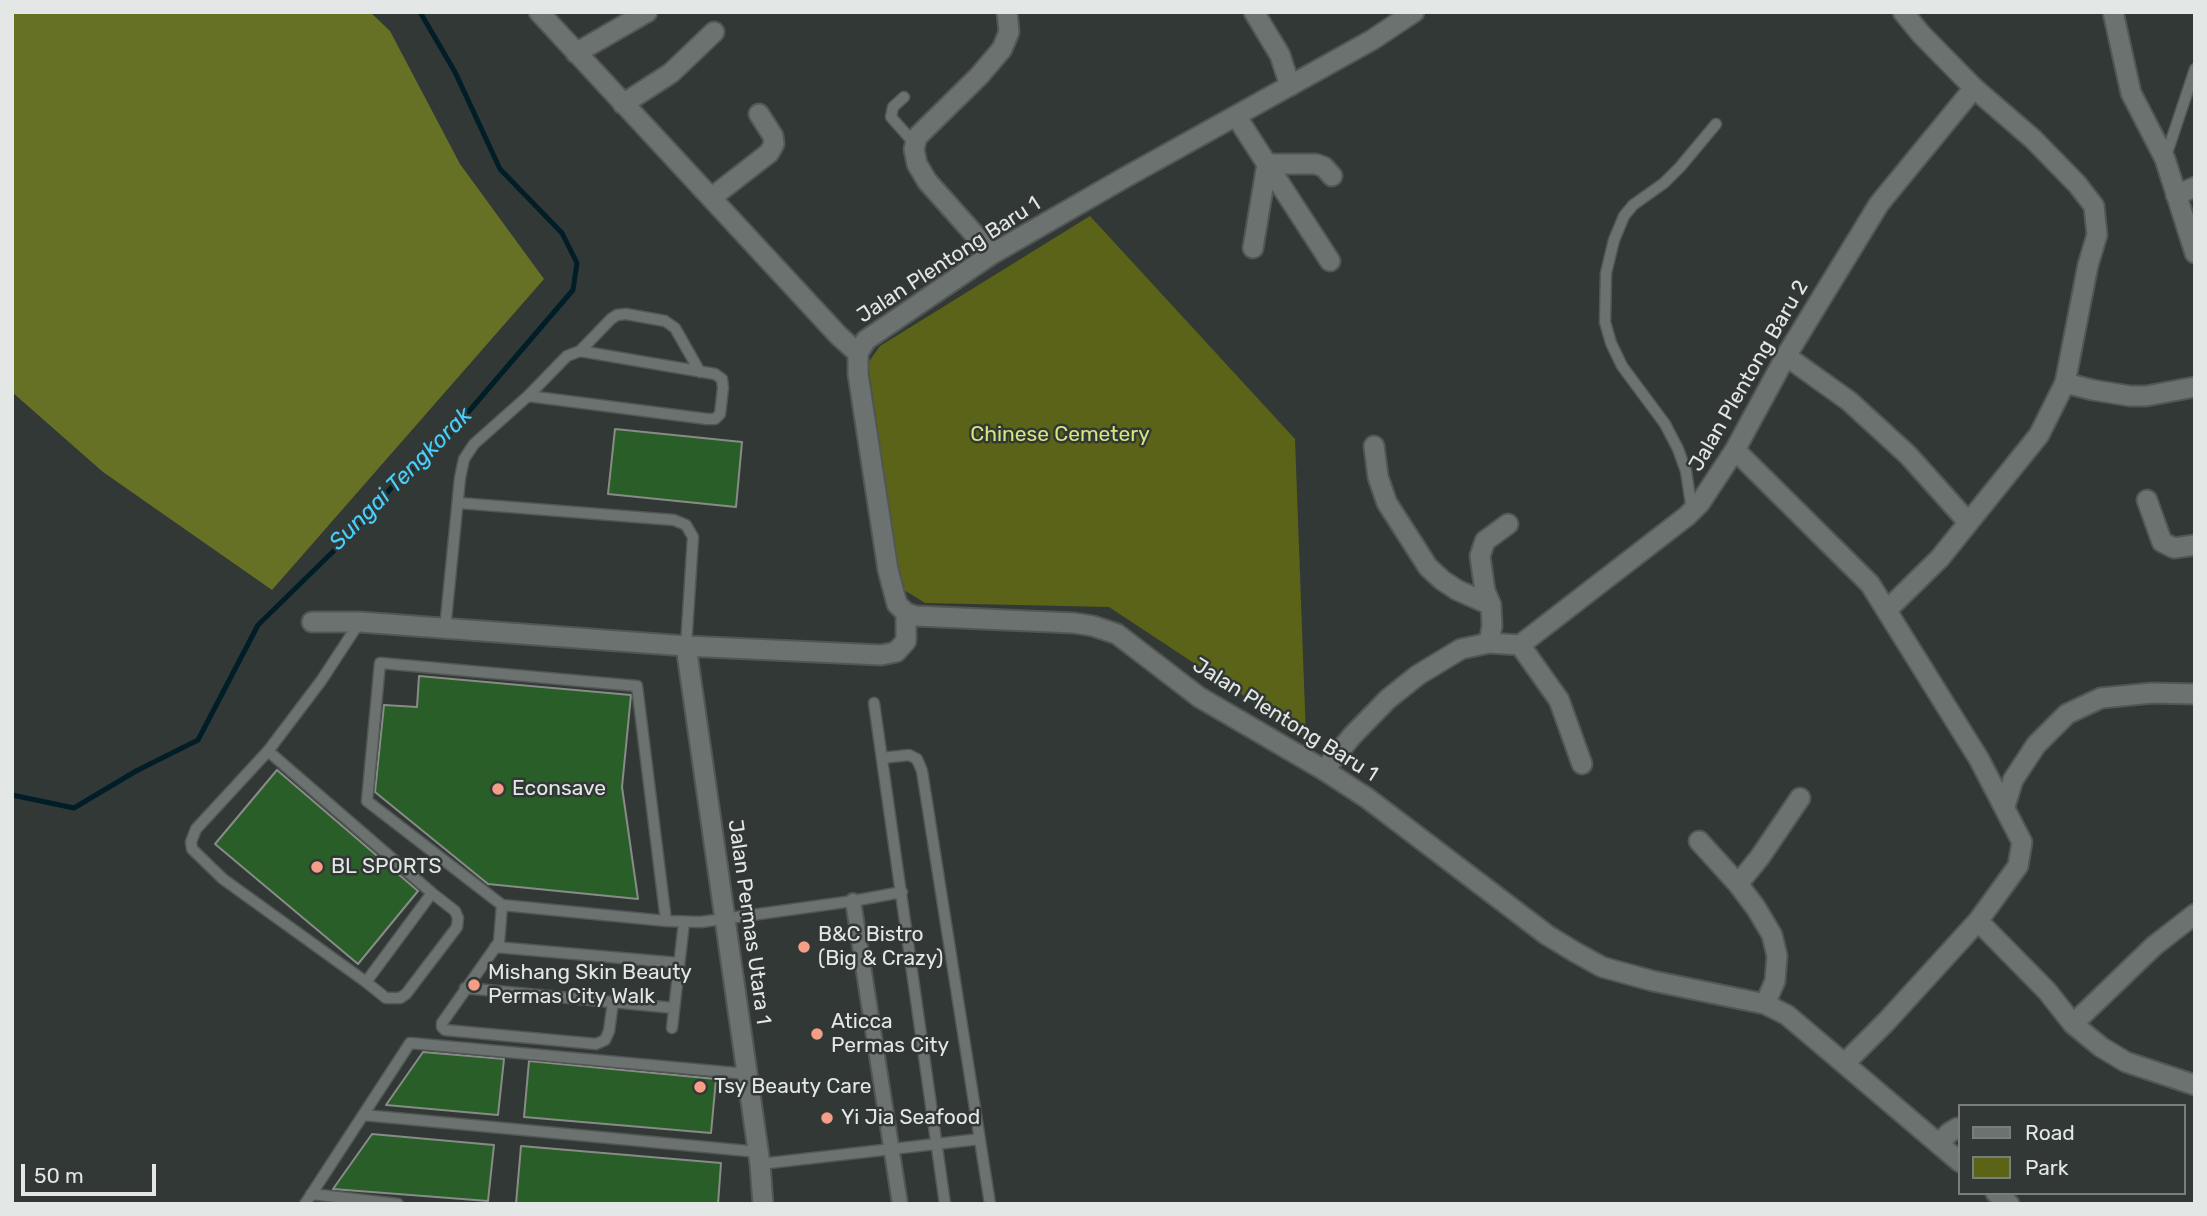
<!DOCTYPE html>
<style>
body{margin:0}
#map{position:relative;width:2207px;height:1216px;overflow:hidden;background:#323835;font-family:Rubik,sans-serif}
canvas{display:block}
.frame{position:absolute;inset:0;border:14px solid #e3e7e6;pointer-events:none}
.legend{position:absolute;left:1958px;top:1104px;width:228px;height:91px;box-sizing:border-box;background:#323835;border:2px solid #797e7c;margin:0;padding:9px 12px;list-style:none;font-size:21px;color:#e3e7e6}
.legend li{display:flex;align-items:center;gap:14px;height:35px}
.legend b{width:35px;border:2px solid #797e7c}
.scale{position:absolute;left:21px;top:1164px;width:135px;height:32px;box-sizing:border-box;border:4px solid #e3e7e6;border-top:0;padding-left:9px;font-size:21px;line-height:24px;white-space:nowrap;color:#e3e7e6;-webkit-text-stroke:5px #323835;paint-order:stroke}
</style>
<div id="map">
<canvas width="2207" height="1216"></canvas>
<div class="frame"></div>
<ul class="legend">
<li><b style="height:9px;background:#6b726f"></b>Road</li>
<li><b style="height:19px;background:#5a6318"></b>Park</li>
</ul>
<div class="scale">50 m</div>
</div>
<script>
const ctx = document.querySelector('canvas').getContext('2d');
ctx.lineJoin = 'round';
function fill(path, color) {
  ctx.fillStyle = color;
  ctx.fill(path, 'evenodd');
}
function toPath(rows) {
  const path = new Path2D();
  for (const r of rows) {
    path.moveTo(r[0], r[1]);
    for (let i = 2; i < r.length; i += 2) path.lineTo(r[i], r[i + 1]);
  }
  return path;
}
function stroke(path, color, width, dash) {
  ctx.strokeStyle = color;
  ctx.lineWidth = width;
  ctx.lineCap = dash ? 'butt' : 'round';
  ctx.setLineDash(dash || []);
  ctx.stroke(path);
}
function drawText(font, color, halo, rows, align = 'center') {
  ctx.font = font + ' Rubik,sans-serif';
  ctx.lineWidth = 5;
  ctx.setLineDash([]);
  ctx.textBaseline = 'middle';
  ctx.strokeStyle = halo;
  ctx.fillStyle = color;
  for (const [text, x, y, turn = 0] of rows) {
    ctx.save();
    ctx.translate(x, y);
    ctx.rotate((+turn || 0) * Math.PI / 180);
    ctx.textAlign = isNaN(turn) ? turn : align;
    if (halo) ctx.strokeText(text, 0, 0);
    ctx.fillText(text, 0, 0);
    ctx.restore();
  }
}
const green = toPath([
 [1090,216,1295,439,1306,737,1109,607,925,603,901,588,868,363,880,346]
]);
const forest = toPath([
 [12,12,370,12,390,31,460,164,544,279,272,590,103,472,12,392]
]);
const stream = toPath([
 [12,795,74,808,136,771,198,740,258,625,352,533,392,487,434,452,573,290,577,263,562,233,500,169,455,72,420,12]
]);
const building = toPath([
 [615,429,742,442,736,507,608,494,615,429],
 [419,676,631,695,622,787,638,899,488,884,375,792,384,705,417,707,419,676],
 [277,770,418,891,358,964,215,844,277,770],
 [423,1052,504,1059,498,1115,386,1105,423,1052],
 [529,1061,716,1079,711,1133,524,1117,529,1061],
 [372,1134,494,1145,488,1201,333,1189,372,1134],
 [521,1146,721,1163,718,1204,516,1204,521,1146]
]);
const service = toPath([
 [904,97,893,107,891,117,914,143],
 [2165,159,2195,69],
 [580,351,611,319,617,315,626,314,665,321,675,328,700,372],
 [459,503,674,520,686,525,693,537,686,646],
 [1692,511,1686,471,1678,449,1665,424,1622,366,1611,343,1605,322,1606,273,1614,240,1624,216,1633,205,1664,183,1680,167,1716,124],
 [359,623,321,681,268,751,196,829,191,842,192,849,223,879,366,982],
 [445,629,460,478,464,459,474,444,528,396,567,356,580,351,715,374,722,379,723,388,720,414,715,419,707,419,528,396],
 [874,703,945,1204],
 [268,751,432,893],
 [882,758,909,755,917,759,922,771,990,1204],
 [432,893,455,911,458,918,457,927,406,994,400,998,386,998,366,982,432,893],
 [502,905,499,942,442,1023,442,1027,445,1030,596,1044,605,1040,609,1031,613,1002],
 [666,921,637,686,380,663,367,801,502,905,666,921,701,922,853,901,902,892],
 [495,947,679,963],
 [465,988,674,1008],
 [672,1028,684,922],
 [363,1115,759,1152],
 [760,1164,980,1139],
 [311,1194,398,1204],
 [305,1204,410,1043,747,1074]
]);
const pedestrian = toPath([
 [853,901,900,1204]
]);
const minor = toPath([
 [539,12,839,336,858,353],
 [1254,12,1280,55,1290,86],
 [1414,12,1372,40,1124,178,992,254,866,340,858,353,858,374,888,570,897,604,906,613,916,616,1074,623,1093,626,1117,634,1199,697,1324,770,1367,798,1547,935,1575,952,1602,967,1653,981,1765,1004,1787,1015,1960,1162],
 [2113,12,2131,93,2165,159,2195,253],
 [576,53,647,12],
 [623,104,671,73,714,32],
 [1236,116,1267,164,1253,248],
 [1267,164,1330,261],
 [1267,164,1316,164,1324,167,1332,176],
 [2176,195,2195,187],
 [711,198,769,153,774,144,773,136,759,114],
 [992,254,927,181,917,164,914,149,917,137,979,76,1002,49,1009,32,1007,12],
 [1786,356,1849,401,1908,455,1968,522],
 [2065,383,2093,390,2130,396,2146,396,2195,387],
 [1374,446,1378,477,1387,503,1428,567,1442,580,1457,590,1491,605],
 [1735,450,1870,584,1979,759,2022,842,2018,866,1978,921,1886,1022,1845,1063],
 [2147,500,2162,542,2174,548,2195,545],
 [1887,610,1940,558,2039,435,2065,383,2088,265,2097,235,2094,206,2077,184,2033,139,1974,88,1921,34,1903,12],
 [312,622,360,622,686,646,881,655,896,652,906,641,906,613],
 [1489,643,1492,626,1491,605,1485,591,1480,556,1485,541,1508,524],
 [1520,645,1687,516,1700,503,1735,450,1786,356,1879,204,1974,88],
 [1520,645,1559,700,1582,764],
 [686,646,760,1164,763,1204],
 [1324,770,1352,736,1388,699,1418,675,1461,649,1489,643,1520,645],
 [2005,806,2013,780,2036,745,2067,714,2101,698,2152,693,2195,694],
 [1699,841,1738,884],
 [1978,921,2047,991,2073,1024,2154,946,2195,914],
 [1765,1004,1775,981,1777,956,1772,935,1756,908,1738,884,1760,857,1800,798],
 [2073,1024,2101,1047,2126,1062,2195,1085],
 [1939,1144,1949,1133,1957,1128,1960,1129],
 [1996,1193,2009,1204]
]);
const markers = [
 [498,789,7,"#f49e88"],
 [317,867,7,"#f49e88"],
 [804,947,7,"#f49e88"],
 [474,985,7,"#f49e88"],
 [817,1034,7,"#f49e88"],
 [700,1087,7,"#f49e88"],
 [827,1118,7,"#f49e88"]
];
const streetNames = [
 ["Jalan Plentong Baru 1",949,260,-33],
 ["Jalan Plentong Baru 2",1749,376,-60],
 ["Jalan Plentong Baru 1",1285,720,32],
 ["Jalan Permas Utara 1",749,922,82]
];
const parkNames = [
 ["Chinese Cemetery",1060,435]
];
const poiNames = [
 ["Econsave",512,789],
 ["BL SPORTS",331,867],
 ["B&C Bistro",818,935],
 ["(Big & Crazy)",818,959],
 ["Mishang Skin Beauty",488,973],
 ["Permas City Walk",488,997],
 ["Aticca",831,1022],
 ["Permas City",831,1046],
 ["Tsy Beauty Care",714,1087],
 ["Yi Jia Seafood",841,1118]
];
const waterNames = [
 ["Sungai Tengkorak",401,479,-45]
];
fill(green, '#5a6318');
fill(forest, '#677125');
stroke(stream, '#011e28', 5);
fill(building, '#2a5e29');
stroke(building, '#888c87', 2);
stroke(service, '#525755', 13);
stroke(pedestrian, '#525755', 18);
stroke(minor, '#525755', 23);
stroke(service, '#6b726f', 10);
stroke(pedestrian, '#6b726f', 14);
stroke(minor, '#6b726f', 19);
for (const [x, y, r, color] of markers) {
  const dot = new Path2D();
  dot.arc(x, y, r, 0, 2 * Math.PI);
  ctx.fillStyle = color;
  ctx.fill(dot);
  stroke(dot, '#323835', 2.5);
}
drawText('21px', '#e3e7e6', '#323835', streetNames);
drawText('21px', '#d6e57e', '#323835', parkNames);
drawText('21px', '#e3e7e6', '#323835', poiNames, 'left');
drawText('italic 23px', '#49cffc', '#323835', waterNames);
</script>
